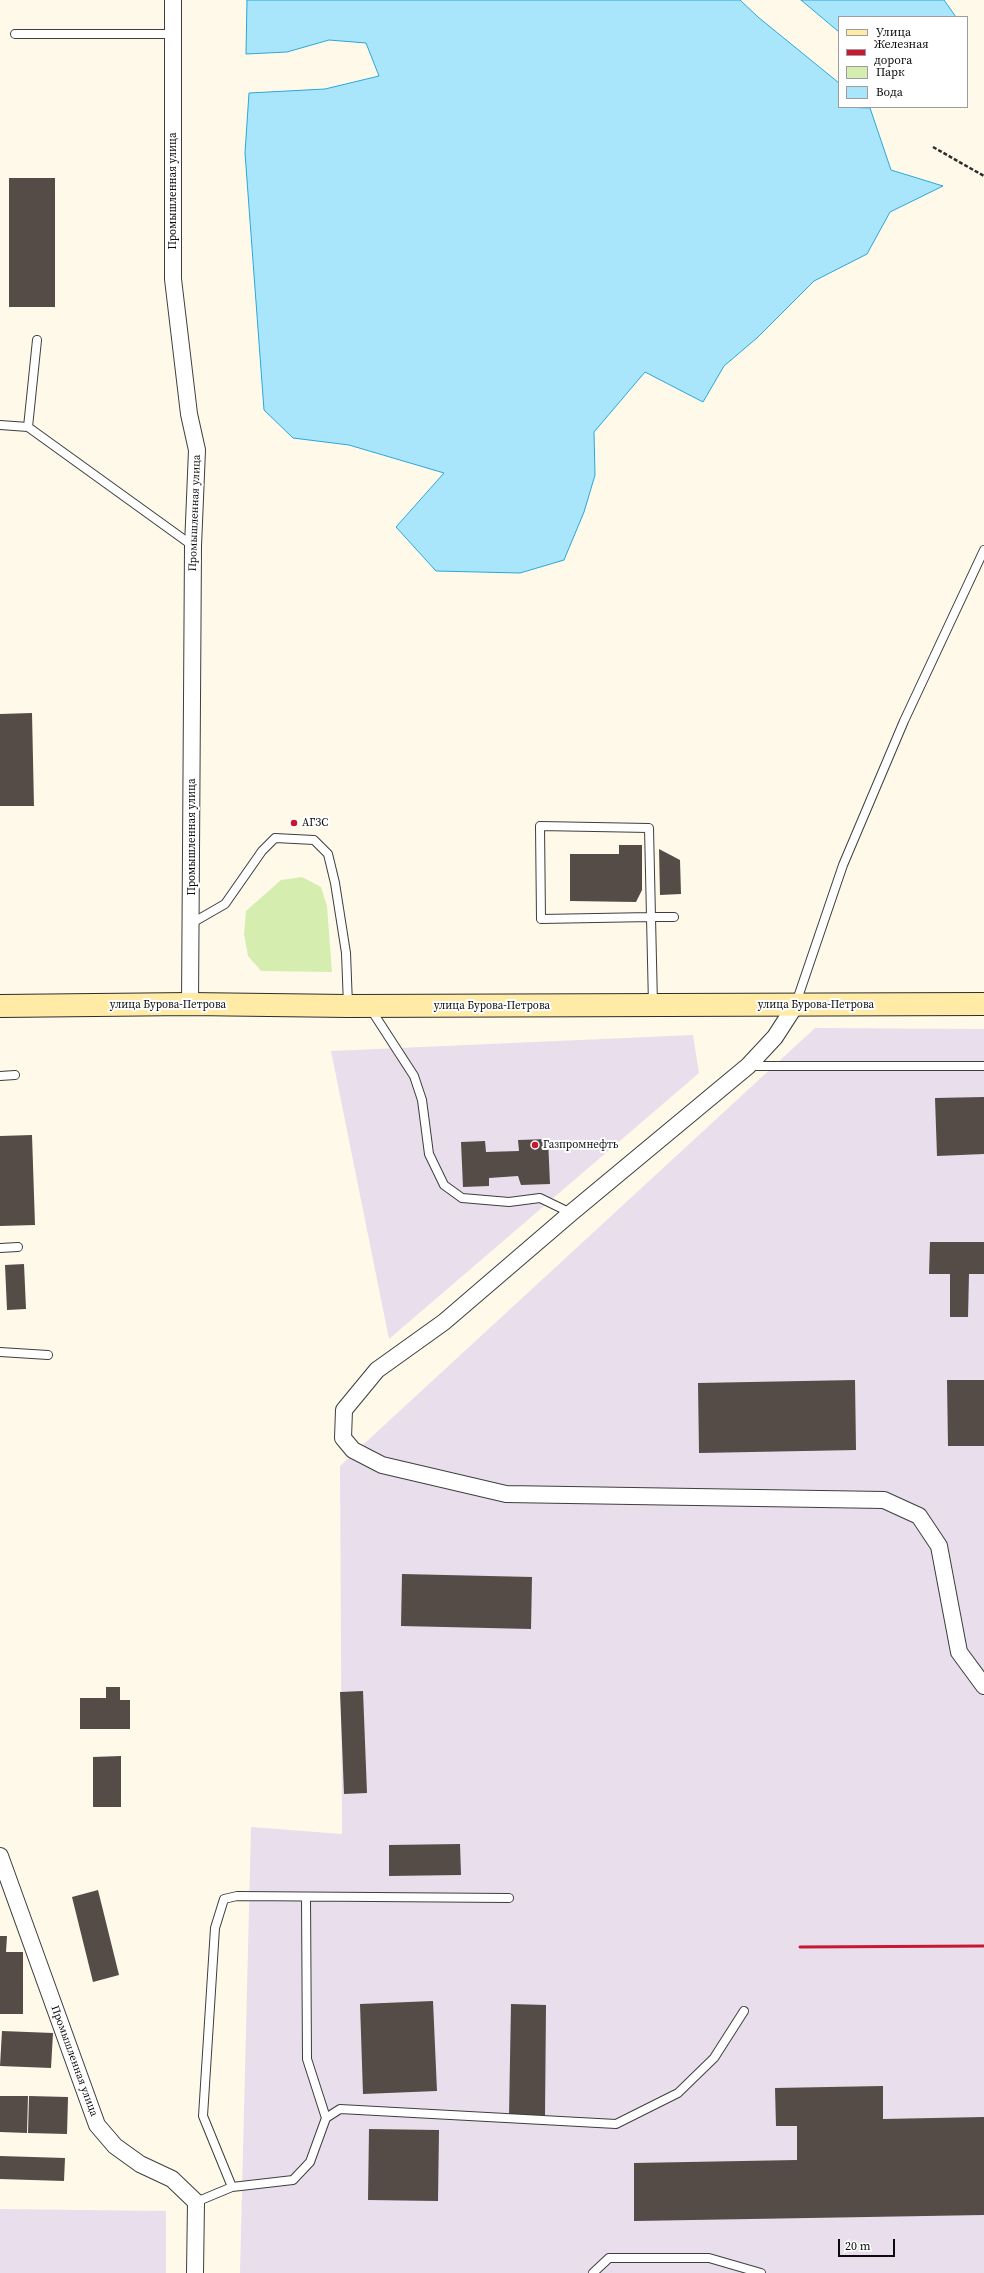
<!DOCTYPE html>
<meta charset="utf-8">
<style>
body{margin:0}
#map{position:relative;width:984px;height:2273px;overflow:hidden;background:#fff9ea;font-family:"Source Serif 4",serif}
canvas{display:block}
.legend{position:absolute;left:838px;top:16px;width:130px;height:92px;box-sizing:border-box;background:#fff;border:1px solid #9d9d9d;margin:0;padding:5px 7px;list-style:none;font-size:12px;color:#0b0b0b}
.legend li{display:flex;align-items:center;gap:8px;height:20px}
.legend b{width:20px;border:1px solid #9d9d9d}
.scale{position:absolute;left:838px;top:2239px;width:57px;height:18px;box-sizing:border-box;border:2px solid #0b0b0b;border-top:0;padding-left:5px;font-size:12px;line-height:14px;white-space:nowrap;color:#0b0b0b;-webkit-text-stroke:3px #fff;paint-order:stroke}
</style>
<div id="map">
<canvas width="984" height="2273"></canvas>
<ul class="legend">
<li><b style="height:5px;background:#ffeba5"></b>Улица</li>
<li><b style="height:5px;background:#c81733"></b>Железная дорога</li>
<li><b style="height:11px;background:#d6edb0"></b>Парк</li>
<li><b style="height:11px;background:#a9e6fc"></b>Вода</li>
</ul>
<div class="scale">20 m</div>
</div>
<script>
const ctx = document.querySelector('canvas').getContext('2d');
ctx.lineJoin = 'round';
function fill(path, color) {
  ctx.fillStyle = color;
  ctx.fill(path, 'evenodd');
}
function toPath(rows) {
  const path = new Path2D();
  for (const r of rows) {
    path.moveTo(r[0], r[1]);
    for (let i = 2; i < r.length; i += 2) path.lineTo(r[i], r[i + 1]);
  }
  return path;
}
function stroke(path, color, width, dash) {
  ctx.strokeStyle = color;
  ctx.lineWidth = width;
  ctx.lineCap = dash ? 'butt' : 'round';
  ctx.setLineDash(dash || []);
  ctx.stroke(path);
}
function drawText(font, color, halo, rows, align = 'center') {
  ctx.font = font + ' "Source Serif 4",serif';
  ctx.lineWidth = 4;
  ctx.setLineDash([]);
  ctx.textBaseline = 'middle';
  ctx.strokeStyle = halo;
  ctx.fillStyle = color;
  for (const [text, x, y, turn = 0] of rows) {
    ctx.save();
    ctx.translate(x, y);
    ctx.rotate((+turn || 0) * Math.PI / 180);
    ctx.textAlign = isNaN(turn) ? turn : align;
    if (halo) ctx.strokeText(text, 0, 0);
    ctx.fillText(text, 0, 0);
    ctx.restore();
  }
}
const industrial = toPath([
 [815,1028,984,1029,984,2273,240,2273,251,1827,342,1834,340,1466],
 [693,1035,699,1073,389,1339,331,1051],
 [0,2209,166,2211,166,2273,0,2273]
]);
const green = toPath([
 [302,877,321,887,327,906,332,972,261,971,248,956,244,934,246,911,281,880]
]);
const water = toPath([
 [247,0,740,0,758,17,839,83,839,107,870,108,891,170,943,186,890,212,867,254,814,281,758,337,724,366,703,402,645,372,594,432,595,475,584,512,564,560,520,573,436,571,396,527,444,473,349,445,293,438,264,410,245,153,249,93,325,89,379,76,366,43,329,40,287,52,246,54,247,0],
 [801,0,944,0,956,17,839,17,839,32,801,0]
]);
const building = toPath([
 [9,178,55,178,55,307,9,307],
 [32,713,34,806,0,806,0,714],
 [619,845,642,845,642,890,636,902,570,901,570,854,619,854],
 [659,849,680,860,681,894,660,895],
 [984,1097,984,1154,937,1156,935,1098],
 [32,1135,35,1225,0,1226,0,1136],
 [548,1139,550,1184,521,1185,518,1176,489,1178,489,1186,463,1187,461,1142,485,1141,486,1152,519,1151,518,1140],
 [930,1242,984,1242,984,1274,969,1274,968,1317,950,1317,950,1274,929,1274],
 [24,1264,26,1309,7,1310,5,1265],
 [855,1380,856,1450,699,1453,698,1383],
 [947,1380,984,1380,984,1446,948,1446],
 [402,1574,532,1577,531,1629,401,1626],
 [106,1687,120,1687,120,1700,130,1700,130,1729,80,1729,80,1698,106,1698],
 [363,1691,367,1793,344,1794,340,1692],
 [121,1756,121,1807,93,1807,93,1757],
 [460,1844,461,1875,389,1876,389,1845],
 [98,1890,119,1975,93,1982,72,1897],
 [0,1936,7,1936,6,1952,23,1952,23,2014,0,2014],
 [433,2001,437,2091,363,2094,360,2004],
 [511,2004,546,2005,545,2116,509,2116],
 [2,2031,53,2033,51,2068,0,2066],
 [883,2086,883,2119,984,2117,984,2215,634,2221,634,2163,797,2160,797,2126,776,2126,775,2088],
 [0,2096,28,2096,27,2133,0,2132],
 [29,2096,68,2097,67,2134,28,2133],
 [369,2129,439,2130,438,2201,368,2200],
 [0,2156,65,2158,64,2181,0,2179]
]);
const path = toPath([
 [933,147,984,176]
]);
const service = toPath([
 [15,34,173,34],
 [37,340,28,427,193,546],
 [0,425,28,427],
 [192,923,225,904,262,851,275,838,314,840,328,854,335,883,346,953,348,1005],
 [796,1003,843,865,904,721,984,550],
 [653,1005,651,917,649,828,540,826,541,919,651,917,674,917],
 [370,1008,414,1076,422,1100,429,1154,444,1185,462,1198,509,1202,540,1198,571,1213],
 [748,1066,984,1066],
 [0,1076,15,1075],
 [0,1248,18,1247],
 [0,1352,48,1355],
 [306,1897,307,2059,326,2118],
 [232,2187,203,2116,215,1928,224,1899,237,1896,509,1898],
 [196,2202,232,2187,293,2180,310,2162,326,2118,340,2109,616,2124,678,2093,714,2058,744,2011],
 [593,2273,609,2258,709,2258,761,2273]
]);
const minor = toPath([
 [173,0,173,279,189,414,197,450,193,546,190,1004],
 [795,1006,775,1037,748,1066,571,1213,444,1322,377,1370,344,1410,343,1438,353,1450,382,1465,506,1494,884,1500,919,1516,939,1546,959,1652,984,1686],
 [0,1856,97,2125,115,2146,140,2164,172,2179,196,2202,195,2273]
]);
const secondary = toPath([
 [0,1006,190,1004,348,1006,984,1004]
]);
const rail = toPath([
 [800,1947,984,1946]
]);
const markers = [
 [294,823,4,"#c81733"],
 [535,1145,4,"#c81733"]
];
const streetNames = [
 ["Промышленная улица",173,191,-90],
 ["Промышленная улица",195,513,-88],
 ["Промышленная улица",192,837,-90],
 ["улица Бурова-Петрова",168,1005],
 ["улица Бурова-Петрова",816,1005],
 ["улица Бурова-Петрова",492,1006],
 ["Промышленная улица",74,2061,70]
];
const poiNames = [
 ["АГЗС",302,823],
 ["Газпромнефть",543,1145]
];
fill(industrial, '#e9deec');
fill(green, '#d6edb0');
fill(water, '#a9e6fc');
stroke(water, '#29a7da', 1);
fill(building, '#554b47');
stroke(service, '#3e3e3e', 10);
stroke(minor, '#3e3e3e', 18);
stroke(secondary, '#2d2d2d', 24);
stroke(path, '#2d2d2d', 2.5, [4, 2]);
stroke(service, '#fff', 8);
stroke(minor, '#fff', 16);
stroke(secondary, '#ffeba5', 22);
stroke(rail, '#c81733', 3);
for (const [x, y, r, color] of markers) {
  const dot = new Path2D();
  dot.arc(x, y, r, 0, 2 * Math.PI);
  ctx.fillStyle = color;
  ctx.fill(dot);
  stroke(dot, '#fff', 1.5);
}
drawText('11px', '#0b0b0b', '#fff', streetNames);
drawText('11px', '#0b0b0b', '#fff', poiNames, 'left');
</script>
